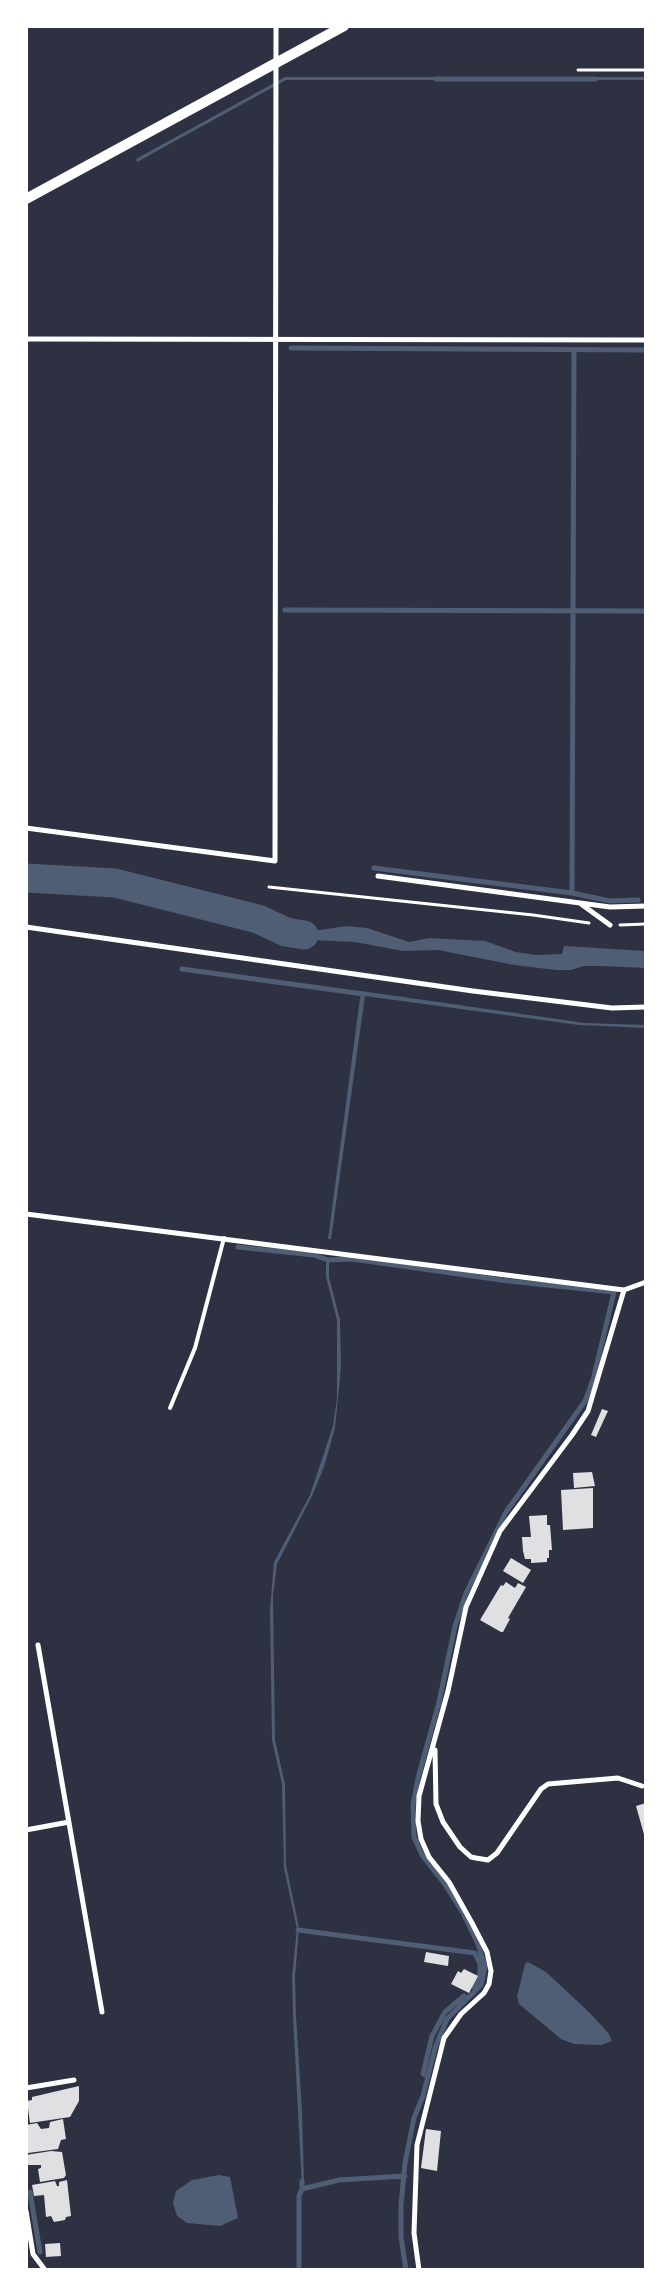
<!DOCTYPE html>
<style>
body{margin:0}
#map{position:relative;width:672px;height:2296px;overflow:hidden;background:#2d3142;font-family:"Work Sans",sans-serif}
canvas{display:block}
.frame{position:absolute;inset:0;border:28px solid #fff;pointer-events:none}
</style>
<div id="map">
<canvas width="672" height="2296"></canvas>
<div class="frame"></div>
</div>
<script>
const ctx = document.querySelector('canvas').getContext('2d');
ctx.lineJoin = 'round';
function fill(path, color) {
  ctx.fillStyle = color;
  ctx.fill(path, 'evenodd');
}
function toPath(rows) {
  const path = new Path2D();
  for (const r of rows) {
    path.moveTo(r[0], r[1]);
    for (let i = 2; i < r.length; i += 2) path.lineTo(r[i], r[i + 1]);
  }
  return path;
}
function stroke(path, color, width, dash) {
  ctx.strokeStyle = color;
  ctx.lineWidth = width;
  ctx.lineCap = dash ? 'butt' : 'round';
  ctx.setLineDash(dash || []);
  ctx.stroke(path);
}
const water = toPath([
 [285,77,646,77,646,80,286,80,137,162,136,159],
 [284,921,296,928,320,930,346,926,367,928,409,942,429,938,485,941,516,952,536,955,562,954,564,946,646,951,646,968,600,966,584,966,571,970,556,970,514,965,438,950,403,951,355,942,291,939,274,934,261,924],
 [361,991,585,1023,646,1025,646,1028,579,1025,365,996,331,1239,328,1239],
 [326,1259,329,1259,329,1277,340,1320,341,1367,335,1428,324,1467,312,1496,277,1564,273,1596,275,1740,285,1784,286,1865,299,1928,295,1977,296,2016,302,2112,304,2182,302,2187,293,2016,292,1976,297,1929,284,1868,282,1784,272,1740,270,1609,274,1562,310,1495,333,1426,337,1398,337,1320,326,1277],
 [528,1962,546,1972,590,2013,609,2034,612,2041,601,2045,574,2044,561,2039,519,2004,517,1997,525,1964],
 [219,2175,230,2177,238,2218,220,2226,187,2223,177,2216,173,2203,176,2191,192,2180]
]);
const stream = toPath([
 [436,79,595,79],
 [291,348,646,350],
 [285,610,646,611],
 [374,868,572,893,610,901,638,900],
 [572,893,574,350],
 [182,969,363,994],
 [238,1247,314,1255,328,1260,352,1259,508,1281,614,1292,593,1380,585,1401,506,1512,466,1593,455,1626,439,1702,418,1778,413,1805,414,1837,422,1855,444,1883,463,1913,478,1944,485,1967,481,1985,447,2019,435,2048,423,2096,414,2118,405,2163,401,2205,401,2237,406,2270],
 [298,1930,475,1953,480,1964,480,1973,474,1987],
 [428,2076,423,2074,432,2036,445,2012,464,1996],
 [302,2181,302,2189,339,2180,405,2176],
 [30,2192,40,2252],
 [299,2270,299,2196,302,2189]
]);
const river = toPath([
 [26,878,115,883,258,919,286,932,304,935]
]);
const building = toPath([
 [602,1409,608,1411,596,1437,591,1435],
 [592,1472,595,1486,574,1488,573,1473],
 [593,1488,593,1528,563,1530,561,1490],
 [547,1515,547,1525,550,1525,552,1550,549,1550,549,1558,547,1558,547,1562,531,1563,531,1551,531,1559,525,1559,523,1551,522,1537,531,1537,529,1516],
 [511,1558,531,1570,523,1583,503,1571],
 [506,1582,515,1588,518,1583,526,1587,508,1618,510,1619,503,1632,501,1632,480,1620,501,1585,503,1586],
 [646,1803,646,1838,645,1838,636,1806],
 [426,1952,449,1956,448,1966,424,1962],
 [464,1969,478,1976,469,1993,451,1984,458,1971,461,1973],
 [79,2086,79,2101,70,2117,30,2123,27,2101,32,2100,32,2097],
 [63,2119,66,2139,61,2140,58,2149,28,2153,26,2125,37,2123,41,2129,49,2128,50,2122],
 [426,2129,441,2131,437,2171,421,2168],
 [51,2151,62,2152,66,2175,64,2178,40,2182,38,2169,41,2168,41,2165,26,2165,26,2155],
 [67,2180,71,2216,66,2217,65,2220,54,2222,51,2216,46,2217,44,2195,34,2196,32,2185,55,2181,57,2186,59,2186,59,2182],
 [60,2243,61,2256,46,2257,45,2244]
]);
const path = toPath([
 [578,70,646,70],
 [269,887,533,915,589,923],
 [620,925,646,924]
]);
const service = toPath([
 [170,1408,195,1348,224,1238]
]);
const minor = toPath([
 [26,339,646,340],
 [26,828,275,861,276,26],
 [378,876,610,907,646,906],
 [581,904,610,925],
 [26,927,473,991,612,1008,646,1007],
 [26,1214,624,1290,646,1282],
 [38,1645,102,2012],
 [435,1750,436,1804,443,1822,460,1847,471,1857,476,1858,488,1860,497,1853,541,1789,548,1784,618,1778,642,1786],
 [26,1830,69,1822],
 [26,2088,74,2080],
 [26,2211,33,2254,45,2270],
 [419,2270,414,2233,417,2145,444,2038,461,2014,484,1993,489,1984,491,1971,487,1952,472,1923,449,1882,429,1857,421,1839,418,1821,419,1796,448,1691,466,1607,500,1531,572,1435,588,1411,624,1290]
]);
const secondary = toPath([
 [26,199,344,26]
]);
fill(water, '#4f5d75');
stroke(stream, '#4f5d75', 5);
stroke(river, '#4f5d75', 29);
fill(building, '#e0e0e3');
stroke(path, '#fff', 3);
stroke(service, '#fff', 4);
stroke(minor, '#fff', 5);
stroke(secondary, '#fff', 10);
</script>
